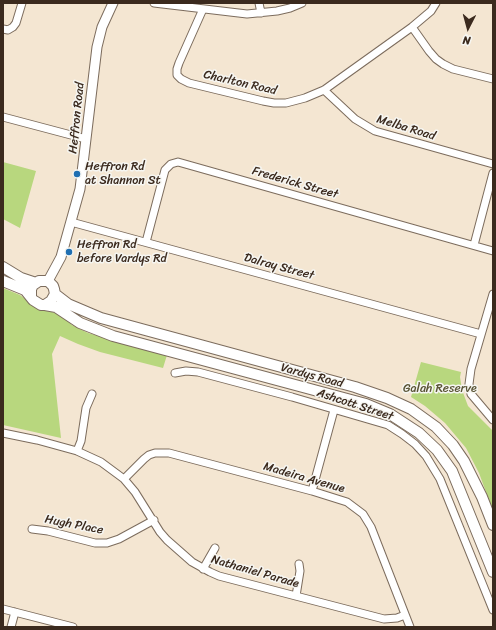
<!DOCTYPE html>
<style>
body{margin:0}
#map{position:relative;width:496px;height:630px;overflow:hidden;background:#f4e6d2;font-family:Sriracha,sans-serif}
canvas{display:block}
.frame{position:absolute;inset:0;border:4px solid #3b2a1e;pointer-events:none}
.north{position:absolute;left:448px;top:8px;width:40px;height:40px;-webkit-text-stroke:3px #f6f6f2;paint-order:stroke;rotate:186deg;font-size:11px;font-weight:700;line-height:16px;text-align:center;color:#3b2a1e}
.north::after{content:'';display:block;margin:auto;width:14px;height:18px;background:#3b2a1e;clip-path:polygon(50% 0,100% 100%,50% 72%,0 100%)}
</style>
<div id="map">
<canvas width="496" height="630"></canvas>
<div class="frame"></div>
<div class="north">N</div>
</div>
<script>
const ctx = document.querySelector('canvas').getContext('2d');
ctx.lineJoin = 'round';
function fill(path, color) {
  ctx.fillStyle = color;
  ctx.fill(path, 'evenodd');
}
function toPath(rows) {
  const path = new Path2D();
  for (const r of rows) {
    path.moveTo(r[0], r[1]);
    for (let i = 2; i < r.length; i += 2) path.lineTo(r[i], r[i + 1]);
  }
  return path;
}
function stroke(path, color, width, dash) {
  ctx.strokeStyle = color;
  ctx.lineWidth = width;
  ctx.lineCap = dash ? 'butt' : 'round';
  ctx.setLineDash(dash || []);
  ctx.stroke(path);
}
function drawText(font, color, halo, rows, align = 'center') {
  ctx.font = font + ' Sriracha,sans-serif';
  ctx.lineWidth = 3;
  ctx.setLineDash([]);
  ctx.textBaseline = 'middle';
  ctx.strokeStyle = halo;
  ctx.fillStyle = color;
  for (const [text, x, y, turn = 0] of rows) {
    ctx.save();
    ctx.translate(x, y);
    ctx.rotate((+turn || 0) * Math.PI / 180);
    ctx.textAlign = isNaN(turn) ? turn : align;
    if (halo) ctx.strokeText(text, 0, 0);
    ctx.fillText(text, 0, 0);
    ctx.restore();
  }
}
const green = toPath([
 [3,162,36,171,20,228,3,219],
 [3,288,20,295,38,309,56,313,63,317,72,325,88,333,167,355,163,368,100,352,78,344,60,336,52,354,61,438,3,425],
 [421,362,461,372,460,377,462,390,468,406,493,431,493,511,479,473,466,448,445,423,425,406,411,397]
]);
const minor = toPath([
 [154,3,247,14,277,11,290,8,302,3],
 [259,3,261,13],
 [203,9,179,63,177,69,177,75,181,79,189,83,263,101,274,103,286,103,305,98,324,90,412,27,431,11,436,3],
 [412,27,429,51,436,59,443,64,453,69,493,79],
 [3,29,8,30,13,27,16,23,22,3],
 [324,90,355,119,375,131,493,164],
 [3,117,86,139],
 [71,222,481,334],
 [146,242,165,170,171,164,178,162,493,251],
 [474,245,493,173],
 [493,294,471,369,469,384,471,394,493,420],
 [175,373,186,371,198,372,292,397,388,425,402,434,415,444,426,456,440,479,493,610],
 [3,433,37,440,77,451,101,462,124,479,135,492,160,532,167,540,192,562,210,572,219,576,384,619,397,618,405,615],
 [77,451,81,441,86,408,92,394],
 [124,479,144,459,149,455,155,453,169,453,312,491,347,502,363,514,371,527,410,627],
 [312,491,334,410],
 [32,529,48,531,95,543,107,543,119,539,154,520],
 [203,569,215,548],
 [296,596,300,571,299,564],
 [3,609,73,627],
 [11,627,15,612]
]);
const tertiary = toPath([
 [48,281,61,257,80,189,97,47,102,27,113,3]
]);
const secondary = toPath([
 [3,267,21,278,36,283],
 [3,281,25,290,33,300,41,305,45,305,51,301,55,294,54,289,53,286,48,281,39,281,33,285,31,289,31,297],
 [55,294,68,304,101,318,355,387,387,398,411,409,436,427,453,445,464,461,482,497,493,525],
 [45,305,56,307,80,323,113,336,366,404,390,414,419,433,437,450,452,471,493,572]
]);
const markers = [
 [77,174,4,"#1f6fb2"],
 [69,252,4,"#1f6fb2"]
];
const streetNames = [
 ["Charlton Road",240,83,13],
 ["Heffron Road",77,118,-84],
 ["Melba Road",406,128,17],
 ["Frederick Street",295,183,16],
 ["Dalray Street",279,267,15],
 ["Vardys Road",312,376,15],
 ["Ashcott Street",355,405,18],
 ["Madeira Avenue",304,478,16],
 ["Hugh Place",74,525,11],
 ["Nathaniel Parade",255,572,16]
];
const poiNames = [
 ["Heffron Rd",85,167],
 ["at Shannon St",85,181],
 ["Heffron Rd",77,245],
 ["before Vardys Rd",77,259]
];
const parkNames = [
 ["Galah Reserve",440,389]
];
fill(green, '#b8d77e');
stroke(minor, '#7c6c5d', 9);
stroke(tertiary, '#7c6c5d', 11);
stroke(secondary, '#7c6c5d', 12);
stroke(minor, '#fff', 7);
stroke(tertiary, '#fff', 9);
stroke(secondary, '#fff', 10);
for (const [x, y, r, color] of markers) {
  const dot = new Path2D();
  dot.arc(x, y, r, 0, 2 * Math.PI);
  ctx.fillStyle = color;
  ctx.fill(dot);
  stroke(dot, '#f6f6f2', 1.5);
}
drawText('12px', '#3b2a1e', '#f6f6f2', streetNames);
drawText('12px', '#3b2a1e', '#f6f6f2', poiNames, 'left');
drawText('12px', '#5a5536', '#f6f6f2', parkNames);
</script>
